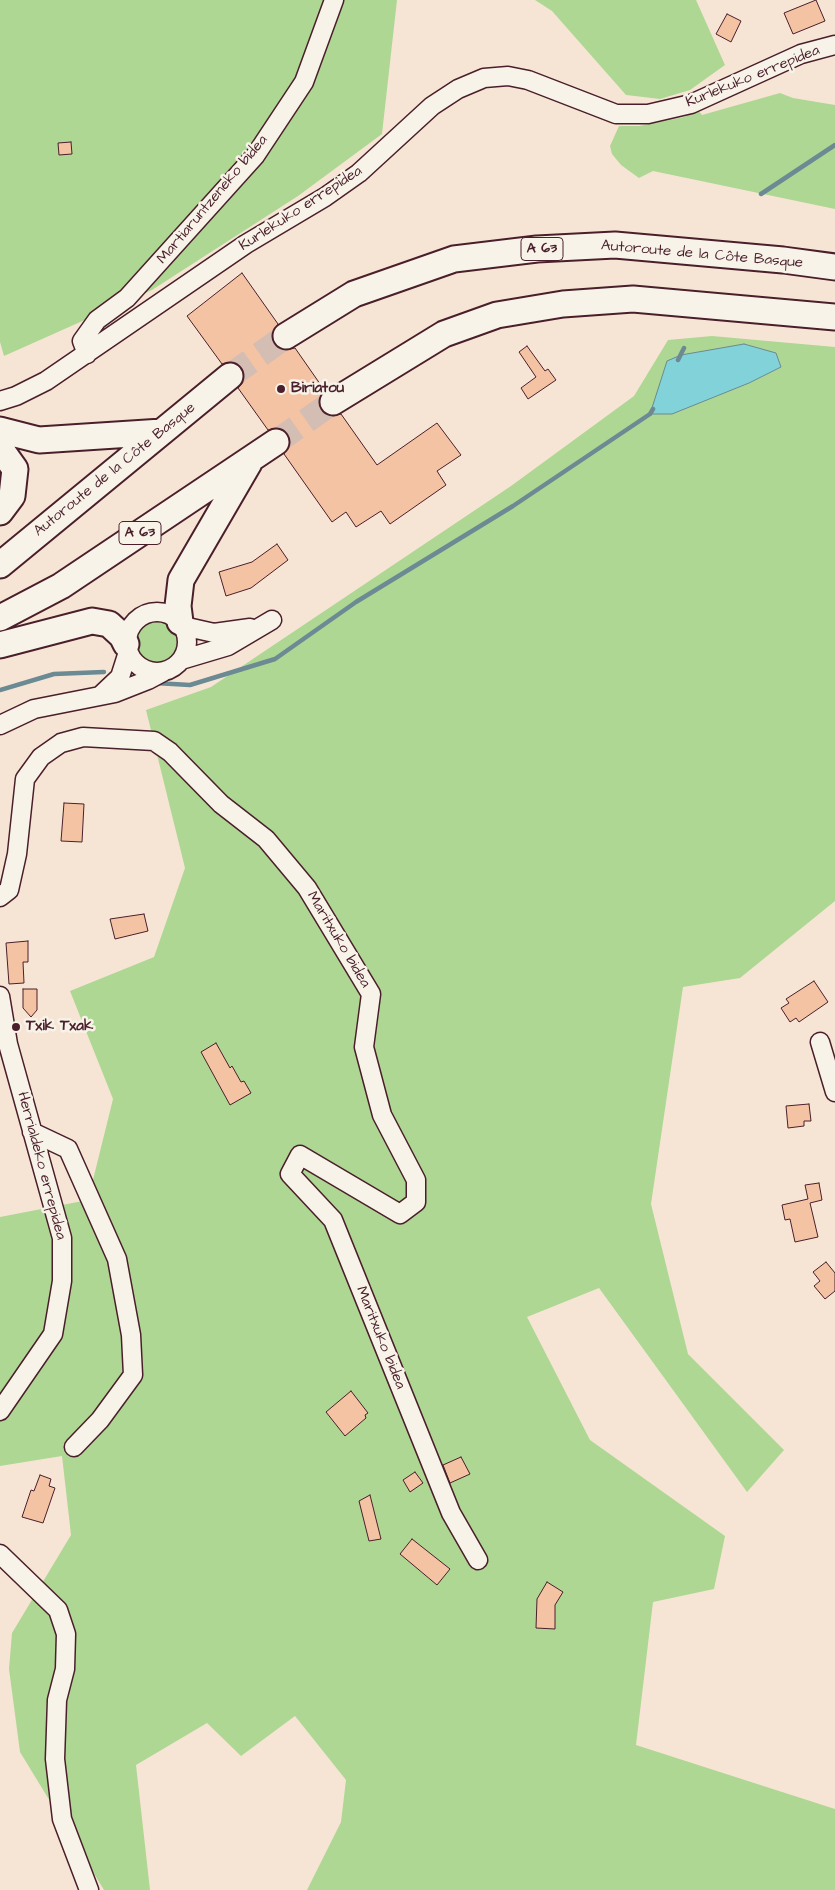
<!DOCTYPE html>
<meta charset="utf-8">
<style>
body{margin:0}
canvas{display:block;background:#f6e5d4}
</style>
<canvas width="835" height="1890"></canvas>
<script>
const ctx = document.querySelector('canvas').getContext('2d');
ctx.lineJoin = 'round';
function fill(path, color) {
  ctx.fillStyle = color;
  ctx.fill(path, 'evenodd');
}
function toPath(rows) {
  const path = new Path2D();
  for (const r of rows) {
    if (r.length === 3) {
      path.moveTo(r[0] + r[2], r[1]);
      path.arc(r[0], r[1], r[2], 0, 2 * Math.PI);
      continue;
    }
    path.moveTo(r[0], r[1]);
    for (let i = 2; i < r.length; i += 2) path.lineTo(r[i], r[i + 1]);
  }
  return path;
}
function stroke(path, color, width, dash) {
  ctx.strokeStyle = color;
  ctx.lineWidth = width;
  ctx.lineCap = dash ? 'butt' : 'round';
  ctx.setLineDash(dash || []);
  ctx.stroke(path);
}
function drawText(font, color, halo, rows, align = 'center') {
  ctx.font = font + ' "Architects Daughter",sans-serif';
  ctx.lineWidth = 5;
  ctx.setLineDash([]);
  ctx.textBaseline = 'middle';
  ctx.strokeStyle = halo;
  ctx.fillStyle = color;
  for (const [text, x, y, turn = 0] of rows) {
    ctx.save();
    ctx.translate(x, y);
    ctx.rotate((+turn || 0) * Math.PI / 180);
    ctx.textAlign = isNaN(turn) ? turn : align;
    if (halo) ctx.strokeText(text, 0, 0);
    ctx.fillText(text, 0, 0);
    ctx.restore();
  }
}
const green = toPath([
 [0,0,397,0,382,134,298,196,152,290,4,356,0,342],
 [535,0,696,0,725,65,690,90,660,99,626,95,552,11],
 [780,93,793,98,835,105,835,209,653,171,639,178,621,165,612,154,610,146,619,126,639,126,684,117,698,110,702,115],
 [712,336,835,347,835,901,740,978,683,987,651,1204,688,1354,784,1450,747,1492,599,1288,527,1317,590,1440,725,1536,714,1589,653,1602,636,1745,835,1809,835,1890,307,1890,341,1822,346,1780,295,1716,241,1756,207,1723,136,1765,150,1890,104,1890,20,1752,9,1669,12,1633,71,1535,62,1456,0,1466,0,1217,88,1200,113,1099,70,991,154,957,185,868,146,710,211,687,511,486,634,396,668,340],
 [157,643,22]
]);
const water = toPath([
 [744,344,776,353,781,367,749,383,672,414,650,414,667,361,681,355,744,344]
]);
const stream = toPath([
 [761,194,835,145],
 [678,360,684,348],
 [155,683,190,685,275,659,356,602,513,506,650,414,653,409],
 [0,690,54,674,104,672]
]);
const building = toPath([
 [816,0,825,21,793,34,784,13,816,0],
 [727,14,741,21,731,42,716,34,727,14],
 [71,142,72,154,59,155,58,143,71,142],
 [242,273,278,324,272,336,274,344,286,350,295,348,325,391,319,402,321,410,333,416,341,414,377,465,437,423,461,455,437,471,446,485,390,524,381,511,356,527,346,512,332,522,284,454,290,442,288,434,276,428,268,430,238,388,244,381,241,367,235,362,222,364,187,316,242,273],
 [527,346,545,371,548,369,556,380,528,399,521,388,536,377,519,352,527,346],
 [277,544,288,560,251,588,226,596,219,572,252,562,277,544],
 [64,803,84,804,82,842,61,841,64,803],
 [144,914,148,931,115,939,110,919,144,914],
 [28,941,28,962,23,962,24,983,9,984,6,943,28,941],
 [814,981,828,1002,799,1022,796,1018,790,1022,781,1008,789,1003,786,999,814,981],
 [23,989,37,989,37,1010,31,1017,23,1008,23,989],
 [216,1043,230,1068,232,1066,241,1082,244,1081,251,1093,230,1105,201,1052,216,1043],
 [809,1104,811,1121,804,1121,804,1126,788,1128,786,1106,809,1104],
 [819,1183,822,1200,810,1203,818,1237,795,1242,790,1219,785,1220,782,1205,808,1199,805,1185,819,1183],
 [826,1262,835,1273,835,1291,825,1299,814,1286,820,1281,813,1272,826,1262],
 [351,1391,368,1413,365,1415,366,1418,345,1436,326,1412,351,1391],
 [461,1457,470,1474,450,1483,443,1465,461,1457],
 [415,1472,423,1483,410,1492,403,1480,415,1472],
 [40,1475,51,1479,49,1486,55,1488,43,1523,22,1517,31,1490,34,1491,40,1475],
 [370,1495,381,1539,369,1541,359,1501,370,1495],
 [412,1539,450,1569,437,1585,400,1554,412,1539],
 [547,1582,563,1592,555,1605,555,1629,536,1628,537,1599,547,1582]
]);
const highwayTunnel = toPath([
 [230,376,286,336],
 [276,442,333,402]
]);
const minor = toPath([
 [87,354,82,341,97,320,127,298,255,156,304,82,334,0],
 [0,401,16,396,46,381,246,244,325,197,359,173,432,106,458,89,484,78,508,76,528,80,616,114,648,114,691,104,801,54,835,45],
 [157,642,30],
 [183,626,214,633,250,628],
 [181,660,228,646,272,620],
 [102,694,120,677,128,652],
 [0,725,34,709,115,693,148,680,163,672],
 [0,897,9,890,17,854,25,779,41,757,61,743,83,737,154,741,170,752,221,804,266,839,307,888,371,994,364,1047,382,1115,416,1180,416,1202,400,1214,300,1155,290,1174,333,1220,451,1513,478,1560],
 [0,996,8,1044,62,1238,62,1281,53,1334,0,1411],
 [820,1042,835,1092],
 [32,1132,68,1149,117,1259,131,1335,133,1375,100,1420,74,1447],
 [0,1554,58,1610,66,1634,65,1669,57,1700,55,1759,62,1819,89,1890]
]);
const highway = toPath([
 [286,336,354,294,454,259,537,249,615,245,783,260,835,267],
 [333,402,444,334,497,315,563,304,633,299,835,317],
 [0,430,39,440,162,432],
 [0,448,15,469,12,496,0,512],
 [0,565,230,376],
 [0,618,61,586,276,442],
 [180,622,178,606,181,580,249,463],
 [0,645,92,621,109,624,122,636,126,644]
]);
const markers = [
 [281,389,5,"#4a1f2b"],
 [16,1027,5,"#4a1f2b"]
];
const shields = [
 [542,249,42],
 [140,533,42]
];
const shieldNames = [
 ["A 63",542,249],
 ["A 63",140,533]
];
const streetNames = [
 ["Kurlekuko errepidea",753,77,-22],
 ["Martiaruntzeneko bidea",213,200,-50],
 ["Kurlekuko errepidea",301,209,-33],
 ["Autoroute de la Côte Basque",702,255,5],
 ["Autoroute de la Côte Basque",115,470,-39],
 ["Maritxuko bidea",338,940,59],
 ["Herrialdeko errepidea",41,1166,75],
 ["Maritxuko bidea",380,1338,68]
];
const poiNames = [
 ["Biriatou",291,389],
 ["Txik Txak",26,1027]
];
fill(green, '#afd794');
fill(water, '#81d2d9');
stroke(water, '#6b8a93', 1);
stroke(stream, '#6b8a93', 4.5);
fill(building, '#f4c3a4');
stroke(building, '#4a1f2b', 1);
stroke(highwayTunnel, '#d4bdb2', 25, [25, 12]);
stroke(minor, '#4a1f2b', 21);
stroke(highway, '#4a1f2b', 29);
stroke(minor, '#f7f3e8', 18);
stroke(highway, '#f7f3e8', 25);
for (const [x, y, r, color] of markers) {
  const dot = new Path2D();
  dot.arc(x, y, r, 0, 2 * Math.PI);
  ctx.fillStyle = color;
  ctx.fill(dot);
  stroke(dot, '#f7f3e8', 2);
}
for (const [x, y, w] of shields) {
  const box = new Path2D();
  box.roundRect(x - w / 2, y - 11.5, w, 23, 4);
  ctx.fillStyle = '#f7f3e8';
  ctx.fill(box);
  stroke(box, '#4a1f2b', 1);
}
drawText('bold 14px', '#4a1f2b', null, shieldNames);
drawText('15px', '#4a1f2b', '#f7f3e8', streetNames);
drawText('bold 15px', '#4a1f2b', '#f7f3e8', poiNames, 'left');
</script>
